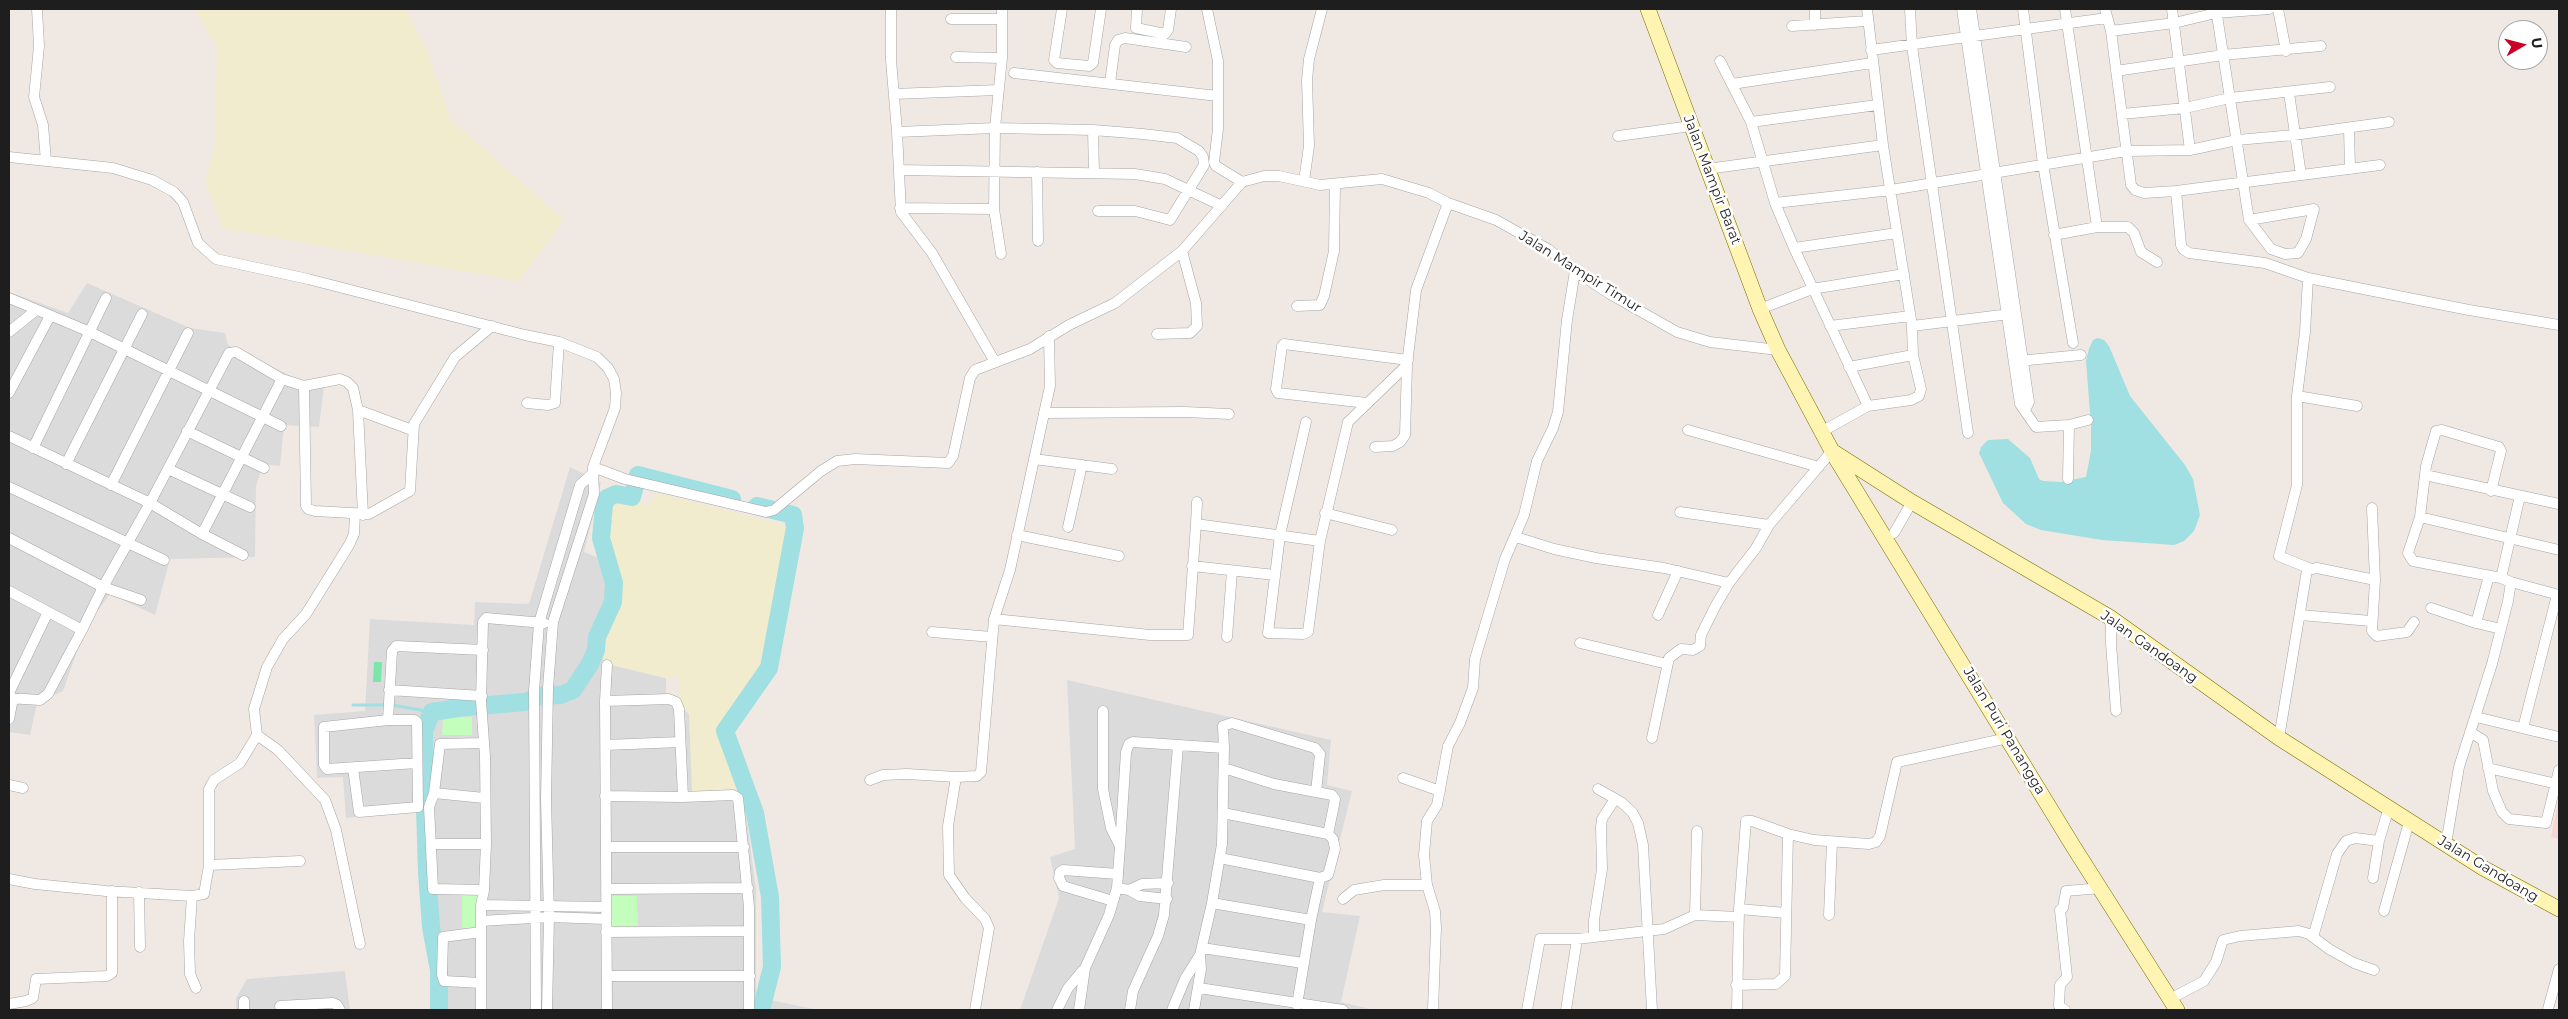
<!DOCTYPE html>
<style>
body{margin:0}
#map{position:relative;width:2568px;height:1019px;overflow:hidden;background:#f0e9e3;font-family:Montserrat,sans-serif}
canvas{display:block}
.frame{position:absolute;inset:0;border:10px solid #1e1e1e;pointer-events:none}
.north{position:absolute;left:2498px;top:20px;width:50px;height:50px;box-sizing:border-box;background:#fff;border:1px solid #a5a5a5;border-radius:50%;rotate:82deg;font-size:14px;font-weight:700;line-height:20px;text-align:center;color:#1e1e1e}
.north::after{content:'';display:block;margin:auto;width:18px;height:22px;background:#cc0027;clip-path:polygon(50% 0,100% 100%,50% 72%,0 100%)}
</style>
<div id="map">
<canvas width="2568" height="1019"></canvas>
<div class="frame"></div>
<div class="north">U</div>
</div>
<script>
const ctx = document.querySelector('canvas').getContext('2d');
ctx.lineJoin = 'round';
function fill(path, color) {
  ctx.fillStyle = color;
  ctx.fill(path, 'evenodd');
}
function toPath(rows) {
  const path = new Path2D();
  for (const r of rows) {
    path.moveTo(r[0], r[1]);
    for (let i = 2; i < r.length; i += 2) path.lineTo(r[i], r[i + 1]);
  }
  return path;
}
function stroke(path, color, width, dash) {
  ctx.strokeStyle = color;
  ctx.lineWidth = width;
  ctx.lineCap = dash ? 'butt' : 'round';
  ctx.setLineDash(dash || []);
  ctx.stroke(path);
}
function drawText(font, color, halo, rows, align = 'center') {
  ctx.font = font + ' Montserrat,sans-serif';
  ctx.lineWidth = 5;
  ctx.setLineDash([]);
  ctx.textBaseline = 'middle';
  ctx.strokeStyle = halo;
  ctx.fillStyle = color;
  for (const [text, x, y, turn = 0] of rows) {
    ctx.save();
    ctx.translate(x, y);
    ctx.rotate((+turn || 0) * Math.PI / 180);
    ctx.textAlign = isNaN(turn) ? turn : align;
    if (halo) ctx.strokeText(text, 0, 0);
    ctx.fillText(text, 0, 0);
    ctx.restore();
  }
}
const residential = toPath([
 [87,283,190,328,225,333,228,345,305,383,324,386,319,427,284,425,280,466,263,464,256,486,255,557,170,559,155,615,110,594,86,626,63,691,37,703,30,735,9,732,9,292,68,313],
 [570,467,601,482,584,552,607,561,614,583,613,602,597,637,605,662,666,678,666,694,689,714,693,791,743,791,756,890,756,997,818,1010,439,1010,428,925,424,809,346,818,343,777,317,778,314,715,365,711,370,619,474,625,475,602,529,604],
 [1067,680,1331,740,1327,785,1352,791,1322,912,1360,916,1341,1002,1374,1010,1020,1010,1059,898,1050,857,1075,849],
 [345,971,350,1010,236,1010,236,998,247,979]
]);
const military = toPath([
 [2559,797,2559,839,2551,837]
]);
const farmland = toPath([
 [195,9,405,9,426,48,451,120,564,220,519,281,222,228,205,180,215,146,217,48],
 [657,493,795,528,769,668,725,731,747,791,692,791,689,714,678,698,680,676,669,679,615,666,605,662,596,650,597,637,613,602,614,583,601,538,604,505,607,498,616,494,649,505]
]);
const park = toPath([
 [443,717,472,717,472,735,442,735],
 [462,894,479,895,479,929,462,928],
 [611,896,637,896,638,927,609,927]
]);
const pitch = toPath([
 [374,662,382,662,381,682,373,682]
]);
const water = toPath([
 [2098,338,2104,340,2109,346,2130,396,2185,465,2193,479,2200,515,2194,531,2184,541,2174,545,2102,540,2041,530,2026,524,2003,503,1979,453,1981,447,1988,440,2008,439,2030,458,2039,479,2043,481,2061,482,2086,477,2091,451,2091,426,2086,361,2089,349,2093,340]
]);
const stream = toPath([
 [353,705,384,705],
 [392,705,432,712]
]);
const river = toPath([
 [757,506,793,515,795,528,769,668,725,731,755,813,770,897,772,967,761,1010],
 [439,1010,439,970,431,927,427,872,425,809,424,730,432,712,465,707,525,702,540,696,561,695,573,690,590,664,596,650,597,637,613,602,614,583,601,538,604,505,607,498,616,494,632,497,638,475,732,499]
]);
const street = toPath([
 [37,9,39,46,34,97,43,125,46,161],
 [891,9,891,60,897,132,901,212,932,253,995,362],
 [1062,9,1054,60,1057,63,1089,66,1093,63,1101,9],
 [1137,9,1136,28,1165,34,1168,30,1171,9],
 [1207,9,1218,61,1218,129,1214,162,1216,166,1242,182],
 [1867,9,1883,145,1912,326],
 [1910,9,1912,46,1968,433],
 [1962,9,2020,404,2036,427,2069,425,2088,420],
 [1971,9,2029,402,2025,410],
 [2023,9,2043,164,2073,343],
 [2065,9,2097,227],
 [2105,9,2111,31,2131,185,2135,190,2144,193,2176,191,2380,165],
 [2172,9,2190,150],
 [2216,9,2249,220,2271,249,2285,254,2298,253,2306,239,2314,209,2249,220],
 [2278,9,2286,51],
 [951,19,1002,19],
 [1815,25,1815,9],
 [1792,26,1867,21],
 [2111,31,2174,23,2216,13,2269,9],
 [1871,50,2107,18],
 [956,57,1002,58],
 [1720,61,1751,122,1775,203,1794,248,1868,406,1821,432],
 [2116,71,2223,55,2321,46],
 [1014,73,1218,96],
 [1110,83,1115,45,1118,40,1125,38,1186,47],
 [1732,84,1872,63],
 [2289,93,2301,175],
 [894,94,998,90],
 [2122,114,2185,108,2230,98,2330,87],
 [1751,122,1877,105],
 [2349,128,2350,169],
 [1093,130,1094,173],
 [897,132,995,128,1093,130,1143,134,1177,138,1199,151,1203,157,1204,165,1170,220,1135,211,1098,211],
 [1618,136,1691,126],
 [9,157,113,168,152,180,174,192,183,202,198,243,216,259,308,279,525,335,559,342,597,357,608,368,614,379,616,393,615,408,593,467,625,479,766,512,774,510,821,471,837,461,855,459,948,463,953,456,970,378,975,370,1030,349,1069,325,1115,303,1182,251,1242,182,1264,176,1279,176,1320,185,1382,179,1429,193,1448,203,1496,220,1548,249,1575,271,1610,294,1677,332,1710,342,1778,350],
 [1707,169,1883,145],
 [900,170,1135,174,1165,179,1222,206],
 [1037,172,1038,241],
 [1304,181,1309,146,1307,80,1309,59,1322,9],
 [2176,191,2181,245,2183,249,2189,253,2265,263,2308,278],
 [1775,203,1891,190,2126,151,2190,150,2237,140,2294,135,2389,122],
 [900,208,994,209],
 [2054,235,2097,227,2128,227,2134,233,2141,252,2157,262],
 [1794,248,1897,233],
 [1001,254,994,209,995,128,1002,58,1002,9],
 [9,298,90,332,281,426],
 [1297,306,1320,305,1324,296,1334,251,1335,184],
 [1760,309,1812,289,1904,274],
 [1830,326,1910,316],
 [9,332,35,311],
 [1157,334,1190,333,1197,326,1196,303,1182,251],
 [2018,361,2081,355],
 [1849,367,1913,355],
 [304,386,306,506,308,509,315,511,369,514,410,491,414,424,455,357,492,326],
 [9,393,50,316],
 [2297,396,2357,406],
 [527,403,548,405,555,403,559,342],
 [1367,403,1278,393,1276,389,1282,346,1284,344,1408,360],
 [1868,406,1911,400,1919,396,1921,389,1913,355,1912,326,2010,314],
 [358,410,363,515],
 [1044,413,1185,412,1229,414],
 [1306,422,1280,535,1268,633,1303,634,1308,632,1320,541,1348,422,1407,365],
 [1688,430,1819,467],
 [187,431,264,468],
 [9,436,150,503,202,534,282,379],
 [1375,447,1393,446,1400,442,1405,435,1407,365,1416,290,1448,203],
 [33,448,106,298],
 [1034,459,1112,469],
 [66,464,142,314],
 [168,469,250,507],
 [2425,475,2559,504],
 [2068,479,2069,425],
 [111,485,188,333],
 [9,487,164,560],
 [2491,491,2501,451,2499,447,2442,430,2436,431,2426,466,2420,517,2559,550],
 [2372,508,2375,580,2372,631,2377,636,2407,632,2414,622],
 [1680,512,1769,525],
 [1325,513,1392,530],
 [355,514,354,534,349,545,306,614,283,639,267,667,254,709,257,735,278,750,325,800,336,830,360,944],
 [2420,517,2408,553,2413,561,2501,578],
 [1196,524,1197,502],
 [1068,527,1082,465],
 [1894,533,1912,502],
 [202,534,243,555],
 [1017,535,1119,556],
 [1516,537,1554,549,1596,558,1664,568,1729,583],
 [9,538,103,587,141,600],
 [1192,566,1275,575],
 [2311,569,2279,556,2297,485,2297,396,2305,332,2308,278,2469,310,2559,325],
 [2489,576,2476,623,2501,629],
 [2511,582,2559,595],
 [9,591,82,630],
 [2431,608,2476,623],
 [1658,615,1678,571],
 [2300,615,2371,621],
 [2111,618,2111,643,2116,711],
 [994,619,1150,635,1188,635,1196,524,1320,541],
 [932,632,992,637],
 [1227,637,1232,571],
 [1580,643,1667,664],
 [607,665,605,701,607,1010],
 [389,690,482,696],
 [9,693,48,612],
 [9,698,40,700,48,694,82,630,103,587,150,503,229,353,236,352,282,379,304,386,340,379,347,382,353,388,358,410,412,430],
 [605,701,669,699,676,702,679,709,683,797,733,795,738,798,749,907,749,1010],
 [1103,711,1103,789,1111,828,1120,846,1117,888],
 [2476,717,2559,737],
 [9,719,13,698],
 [2523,728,2557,595],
 [2470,732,2483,740,2493,791,2502,812,2509,819,2546,823,2559,770],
 [1652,738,1669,658,1681,649,1693,650,1700,646,1701,635,1716,605,1729,583,1756,548,1769,525,1832,451],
 [2279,738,2307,570,2317,568,2375,580],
 [484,743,440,744,434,793,429,807,433,889,484,890],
 [606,745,680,742],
 [417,763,327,769,324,765,324,727,388,720,392,651,396,646,483,650],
 [353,768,359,812,418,807,417,722,414,720,388,720],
 [1224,768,1274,784,1332,795,1335,799,1334,805,1328,834],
 [2488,768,2557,784],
 [956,777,948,826,949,875,965,898,985,919,989,928,975,1010],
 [1403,778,1440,791],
 [870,780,883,775,907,774,956,777,977,776,981,772,994,619,1010,570,1050,386,1049,336],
 [9,785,23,788],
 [1598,789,1621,802,1632,812,1638,823,1643,845,1652,1010],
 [434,793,484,798],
 [605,796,683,797],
 [1223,813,1328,834,1333,839,1335,849,1328,875,1320,878],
 [1697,831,1695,915,1739,917],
 [431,844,486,844],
 [2446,844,2459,767,2492,664,2508,601,2511,582,2501,578,2520,496],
 [1120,846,1126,752,1129,744,1133,742,1224,748,1223,726,1232,723,1315,748,1320,754,1316,792],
 [606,847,744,847],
 [1220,858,1320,878,1311,920],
 [209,865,300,861],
 [2373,878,2379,841,2389,807],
 [9,879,35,884,106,891,192,896,204,894,209,865,209,789,214,780,240,763,257,735],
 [606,889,748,888],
 [1129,890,1142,884,1168,883],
 [139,892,140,947],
 [192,896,189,941,190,974,196,988],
 [1343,899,1354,890,1384,885,1427,885],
 [1113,901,1063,886,1059,878,1060,872,1063,870,1118,874],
 [1212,903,1311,920,1297,1005],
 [481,905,606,907],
 [1739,909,1786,913],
 [2384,911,2409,822],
 [1829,915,1832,842],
 [481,921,549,917,606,919],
 [481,932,443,937,442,975,444,981,481,983],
 [606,932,749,931],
 [1594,937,1594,920,1602,869,1601,827,1602,819,1615,799],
 [2313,937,2337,854,2346,841,2355,838,2379,841],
 [1202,948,1303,963],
 [607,976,750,976],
 [1736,985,1776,984,1785,976,1788,834],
 [1199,988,1343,1010],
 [2170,999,2204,981,2216,962,2223,940,2240,936,2299,931,2309,934,2329,949,2354,963,2374,970],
 [244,1001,244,1010],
 [9,1004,26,1001,33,998,36,979,107,976,112,973,112,891],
 [280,1006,333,1003,337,1005,340,1010],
 [2548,1009,2559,969],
 [481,1010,481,905,484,890,486,844,485,756,481,701,483,622,486,618,544,623],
 [536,1010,534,691,539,623,580,485,592,474],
 [547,1010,549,917,546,799,548,688,553,622,594,494,593,467],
 [1057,1010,1068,988,1085,968],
 [1079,1010,1085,968,1109,915,1117,888,1129,890,1140,896,1167,899],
 [1130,1010,1133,991,1158,936,1164,915,1178,746],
 [1172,1010,1185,979,1200,955,1212,903,1222,844,1224,748],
 [1194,1010,1201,969,1200,955],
 [1433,1010,1436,928,1435,911,1427,885,1424,855,1427,821,1437,805,1448,746,1460,723,1473,688,1475,659,1505,559,1524,515,1537,461,1553,428,1558,412,1567,320,1575,271],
 [1527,1010,1540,939,1577,939],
 [1566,1010,1577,939,1664,929,1695,915],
 [1737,1010,1739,909,1746,821,1752,821,1788,834,1814,840,1869,844,1876,842,1880,836,1897,762,2008,738],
 [2065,1010,2059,1006,2060,985,2067,977,2060,910,2063,908,2066,891,2101,888]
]);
const secondary = toPath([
 [1648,9,1760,309,1778,350,1832,451,1912,502,2111,618,2279,738,2483,868,2559,909],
 [1834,455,2073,846,2177,1010]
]);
const streetNames = [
 ["Jalan Mampir Barat",1712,180,69],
 ["Jalan Mampir Timur",1580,272,32],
 ["Jalan Gandoang",2149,647,35],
 ["Jalan Puri Panangga",2004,731,59],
 ["Jalan Gandoang",2488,869,31]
];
fill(residential, '#dcdbdb');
fill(military, '#f3d7d5');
fill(farmland, '#f0eccd');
fill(park, '#c3febc');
fill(pitch, '#7ae6a8');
fill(water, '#a0dfe2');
stroke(stream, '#a0dfe2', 3);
stroke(river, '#a0dfe2', 18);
stroke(street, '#a5a5a5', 11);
stroke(secondary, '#7a7000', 16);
stroke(street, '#fff', 10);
stroke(secondary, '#fff4b2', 15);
drawText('14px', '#1e1e1e', '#fff', streetNames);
</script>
